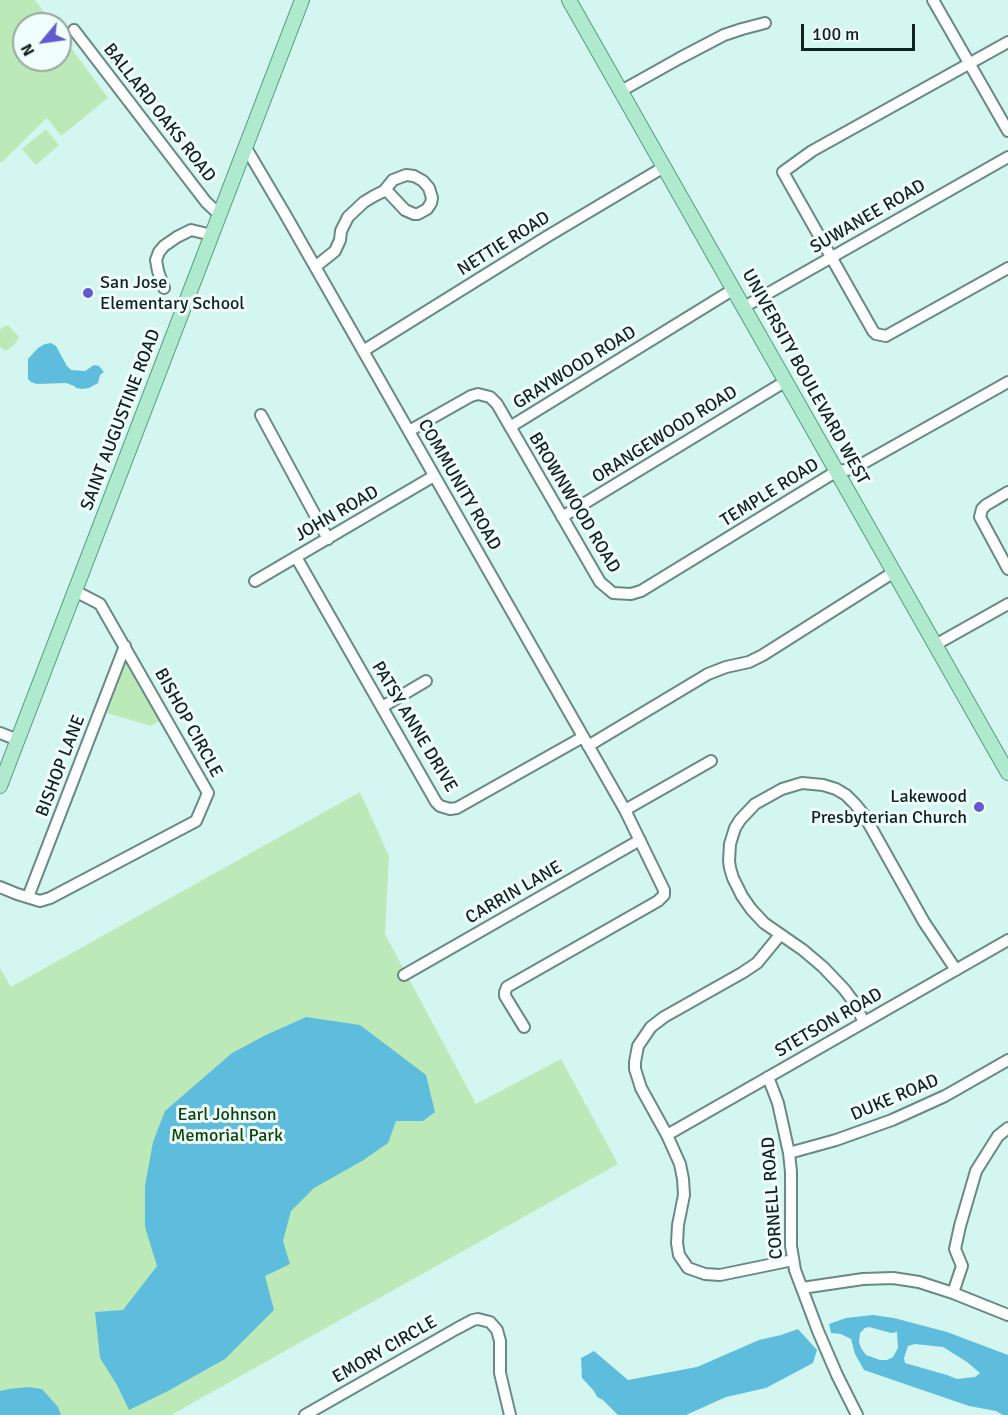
<!DOCTYPE html>
<style>
body{margin:0}
#map{position:relative;width:1008px;height:1415px;overflow:hidden;background:#d3f7f0;font-family:Signika,sans-serif}
canvas{display:block}
.north{position:absolute;left:12px;top:12px;width:60px;height:60px;box-sizing:border-box;background:#f1fffc;border:2px solid #98a6a3;border-radius:50%;rotate:241deg;font-size:16px;font-weight:700;line-height:24px;text-align:center;color:#13211e}
.north::after{content:'';display:block;margin:auto;width:21px;height:27px;background:#605bd3;clip-path:polygon(50% 0,100% 100%,50% 72%,0 100%)}
.scale{position:absolute;left:801px;top:24px;width:114px;height:27px;box-sizing:border-box;border:3px solid #13211e;border-top:0;padding-left:8px;font-size:18px;line-height:21px;white-space:nowrap;color:#13211e;-webkit-text-stroke:4px #f1fffc;paint-order:stroke}
</style>
<div id="map">
<canvas width="1008" height="1415"></canvas>
<div class="north">N</div>
<div class="scale">100 m</div>
</div>
<script>
const ctx = document.querySelector('canvas').getContext('2d');
ctx.lineJoin = 'round';
function fill(path, color) {
  ctx.fillStyle = color;
  ctx.fill(path, 'evenodd');
}
function toPath(rows) {
  const path = new Path2D();
  for (const r of rows) {
    path.moveTo(r[0], r[1]);
    for (let i = 2; i < r.length; i += 2) path.lineTo(r[i], r[i + 1]);
  }
  return path;
}
function stroke(path, color, width, dash) {
  ctx.strokeStyle = color;
  ctx.lineWidth = width;
  ctx.lineCap = dash ? 'butt' : 'round';
  ctx.setLineDash(dash || []);
  ctx.stroke(path);
}
function drawText(font, color, halo, rows, align = 'center') {
  ctx.font = font + ' Signika,sans-serif';
  ctx.lineWidth = 6;
  ctx.setLineDash([]);
  ctx.textBaseline = 'middle';
  ctx.strokeStyle = halo;
  ctx.fillStyle = color;
  for (const [text, x, y, turn = 0] of rows) {
    ctx.save();
    ctx.translate(x, y);
    ctx.rotate((+turn || 0) * Math.PI / 180);
    ctx.textAlign = isNaN(turn) ? turn : align;
    if (halo) ctx.strokeText(text, 0, 0);
    ctx.fillText(text, 0, 0);
    ctx.restore();
  }
}
const green = toPath([
 [0,0,35,0,53,24,24,24,24,60,60,60,60,33,108,98,61,136,47,118,2,162,0,162],
 [46,129,59,145,36,165,22,149],
 [4,326,9,326,19,337,15,344,6,351,0,347,0,330],
 [126,659,161,720,151,726,107,713],
 [360,792,389,856,385,934,476,1104,561,1059,618,1164,171,1415,0,1415,0,968,11,987]
]);
const water = toPath([
 [51,343,56,346,67,366,71,370,85,371,94,365,99,366,104,372,100,375,98,383,89,388,82,389,76,388,74,386,66,383,37,384,31,382,28,379,28,359,38,348,45,344],
 [306,1017,360,1025,426,1075,435,1112,423,1121,396,1121,388,1143,362,1161,314,1188,291,1211,283,1241,290,1264,265,1276,274,1310,225,1359,166,1392,129,1410,117,1385,100,1358,95,1312,123,1310,157,1266,145,1227,145,1186,153,1142,165,1111,232,1053,266,1035],
 [873,1315,894,1318,947,1332,1008,1355,1008,1415,1003,1415,996,1411,969,1406,864,1370,855,1354,851,1339,841,1334,831,1333,829,1324,846,1318],
 [869,1327,891,1333,897,1332,898,1348,893,1357,887,1360,880,1360,866,1355,861,1348,859,1342,860,1333,865,1328],
 [915,1344,943,1347,967,1362,980,1373,975,1377,957,1379,947,1375,905,1363,904,1358,908,1346],
 [798,1329,817,1350,813,1363,766,1388,726,1397,686,1415,618,1415,603,1400,597,1397,594,1391,582,1378,581,1358,594,1351,628,1380,697,1367,759,1340,781,1335],
 [28,1387,42,1389,58,1407,61,1415,0,1415,0,1391,9,1389]
]);
const minor = toPath([
 [933,0,1008,131],
 [74,30,206,202,220,215],
 [1008,42,812,151,783,172,873,331,876,334,886,336,1008,268],
 [621,91,680,58,724,35,742,29,765,23],
 [246,148,285,214,625,810,664,890,664,895,658,901,507,987,505,992,505,996,524,1027],
 [315,267,335,251,340,240,341,231,348,217,364,202,374,196,384,191,388,192,405,210,414,214,418,214,427,209,431,203,432,198,429,188,423,181,414,176,406,175,393,180,384,191],
 [164,288,158,271,156,260,159,252,164,246,177,237,191,230,212,235],
 [744,307,1008,157],
 [363,351,548,236,664,167],
 [261,415,328,539],
 [510,427,734,289],
 [409,431,471,396,478,394,490,397,497,404,600,582,613,593,631,594,641,591,837,471,853,469,1008,382],
 [1008,492,986,505,982,509,980,517,1008,569],
 [562,517,786,381],
 [296,557,436,802,440,806,450,809,457,808,583,737],
 [255,581,434,476],
 [935,645,1008,604],
 [382,707,426,681],
 [0,733,18,740],
 [588,746,708,674,726,667,749,662,763,655,894,572],
 [625,810,711,761],
 [0,887,17,894,40,901,50,898,196,821,208,793,100,604,75,591],
 [28,897,125,646],
 [780,935,757,963,742,973,664,1017,651,1027,638,1046,635,1062,635,1069,641,1088,667,1135,680,1164,683,1179,684,1195,678,1225,677,1243,679,1255,688,1268,705,1274,720,1275,793,1260],
 [404,975,640,840],
 [864,1022,853,1001,844,989,823,967,803,950,764,923,751,909,742,896,733,878,730,868,729,861,730,844,735,828,740,820,755,804,782,789,802,783,823,785,836,789,846,795,855,804,864,815,924,922,956,970],
 [768,1077,778,1103,789,1153,791,1172,791,1246,795,1270,818,1331,837,1375,857,1415],
 [667,1135,1008,940],
 [789,1153,836,1140,892,1120,945,1096,1008,1060],
 [802,1288,863,1279,893,1278,919,1282,953,1293,1008,1315],
 [953,1293,962,1266,955,1249,960,1226,976,1171,998,1136,1008,1128],
 [305,1415,456,1329,473,1320,478,1319,490,1322,497,1330,500,1341,500,1373,510,1415]
]);
const major = toPath([
 [569,0,1008,773],
 [0,786,302,0]
]);
const markers = [
 [88,293,6,"#605bd3"],
 [979,807,6,"#605bd3"]
];
const streetNames = [
 ["BALLARD OAKS ROAD",159,113,52],
 ["SUWANEE ROAD",868,217,-30],
 ["NETTIE ROAD",504,244,-32],
 ["GRAYWOOD ROAD",575,368,-32],
 ["UNIVERSITY BOULEVARD WEST",805,377,61],
 ["SAINT AUGUSTINE ROAD",121,420,-69],
 ["ORANGEWOOD ROAD",665,435,-32],
 ["COMMUNITY ROAD",459,485,60],
 ["TEMPLE ROAD",770,493,-32],
 ["BROWNWOOD ROAD",574,503,59],
 ["JOHN ROAD",337,514,-30],
 ["BISHOP CIRCLE",188,723,61],
 ["PATSY ANNE DRIVE",414,727,59],
 ["BISHOP LANE",61,766,-69],
 ["CARRIN LANE",514,893,-30],
 ["STETSON ROAD",829,1023,-30],
 ["DUKE ROAD",895,1098,-23],
 ["CORNELL ROAD",773,1198,-94],
 ["EMORY CIRCLE",385,1350,-30]
];
const poiNames = [
 ["San Jose",100,283],
 ["Elementary School",100,304],
 ["Lakewood",967,797,"right"],
 ["Presbyterian Church",967,818,"right"]
];
const parkNames = [
 ["Earl Johnson",227,1115],
 ["Memorial Park",227,1136]
];
fill(green, '#bce9b8');
fill(water, '#5ebddc');
stroke(minor, '#698a84', 14);
stroke(major, '#569b7c', 16);
stroke(minor, '#fff', 10);
stroke(major, '#afeacf', 14);
for (const [x, y, r, color] of markers) {
  const dot = new Path2D();
  dot.arc(x, y, r, 0, 2 * Math.PI);
  ctx.fillStyle = color;
  ctx.fill(dot);
  stroke(dot, '#f1fffc', 2);
}
drawText('18px', '#13211e', '#f1fffc', streetNames);
drawText('18px', '#13211e', '#f1fffc', poiNames, 'left');
drawText('18px', '#0b450c', '#f1fffc', parkNames);
</script>
